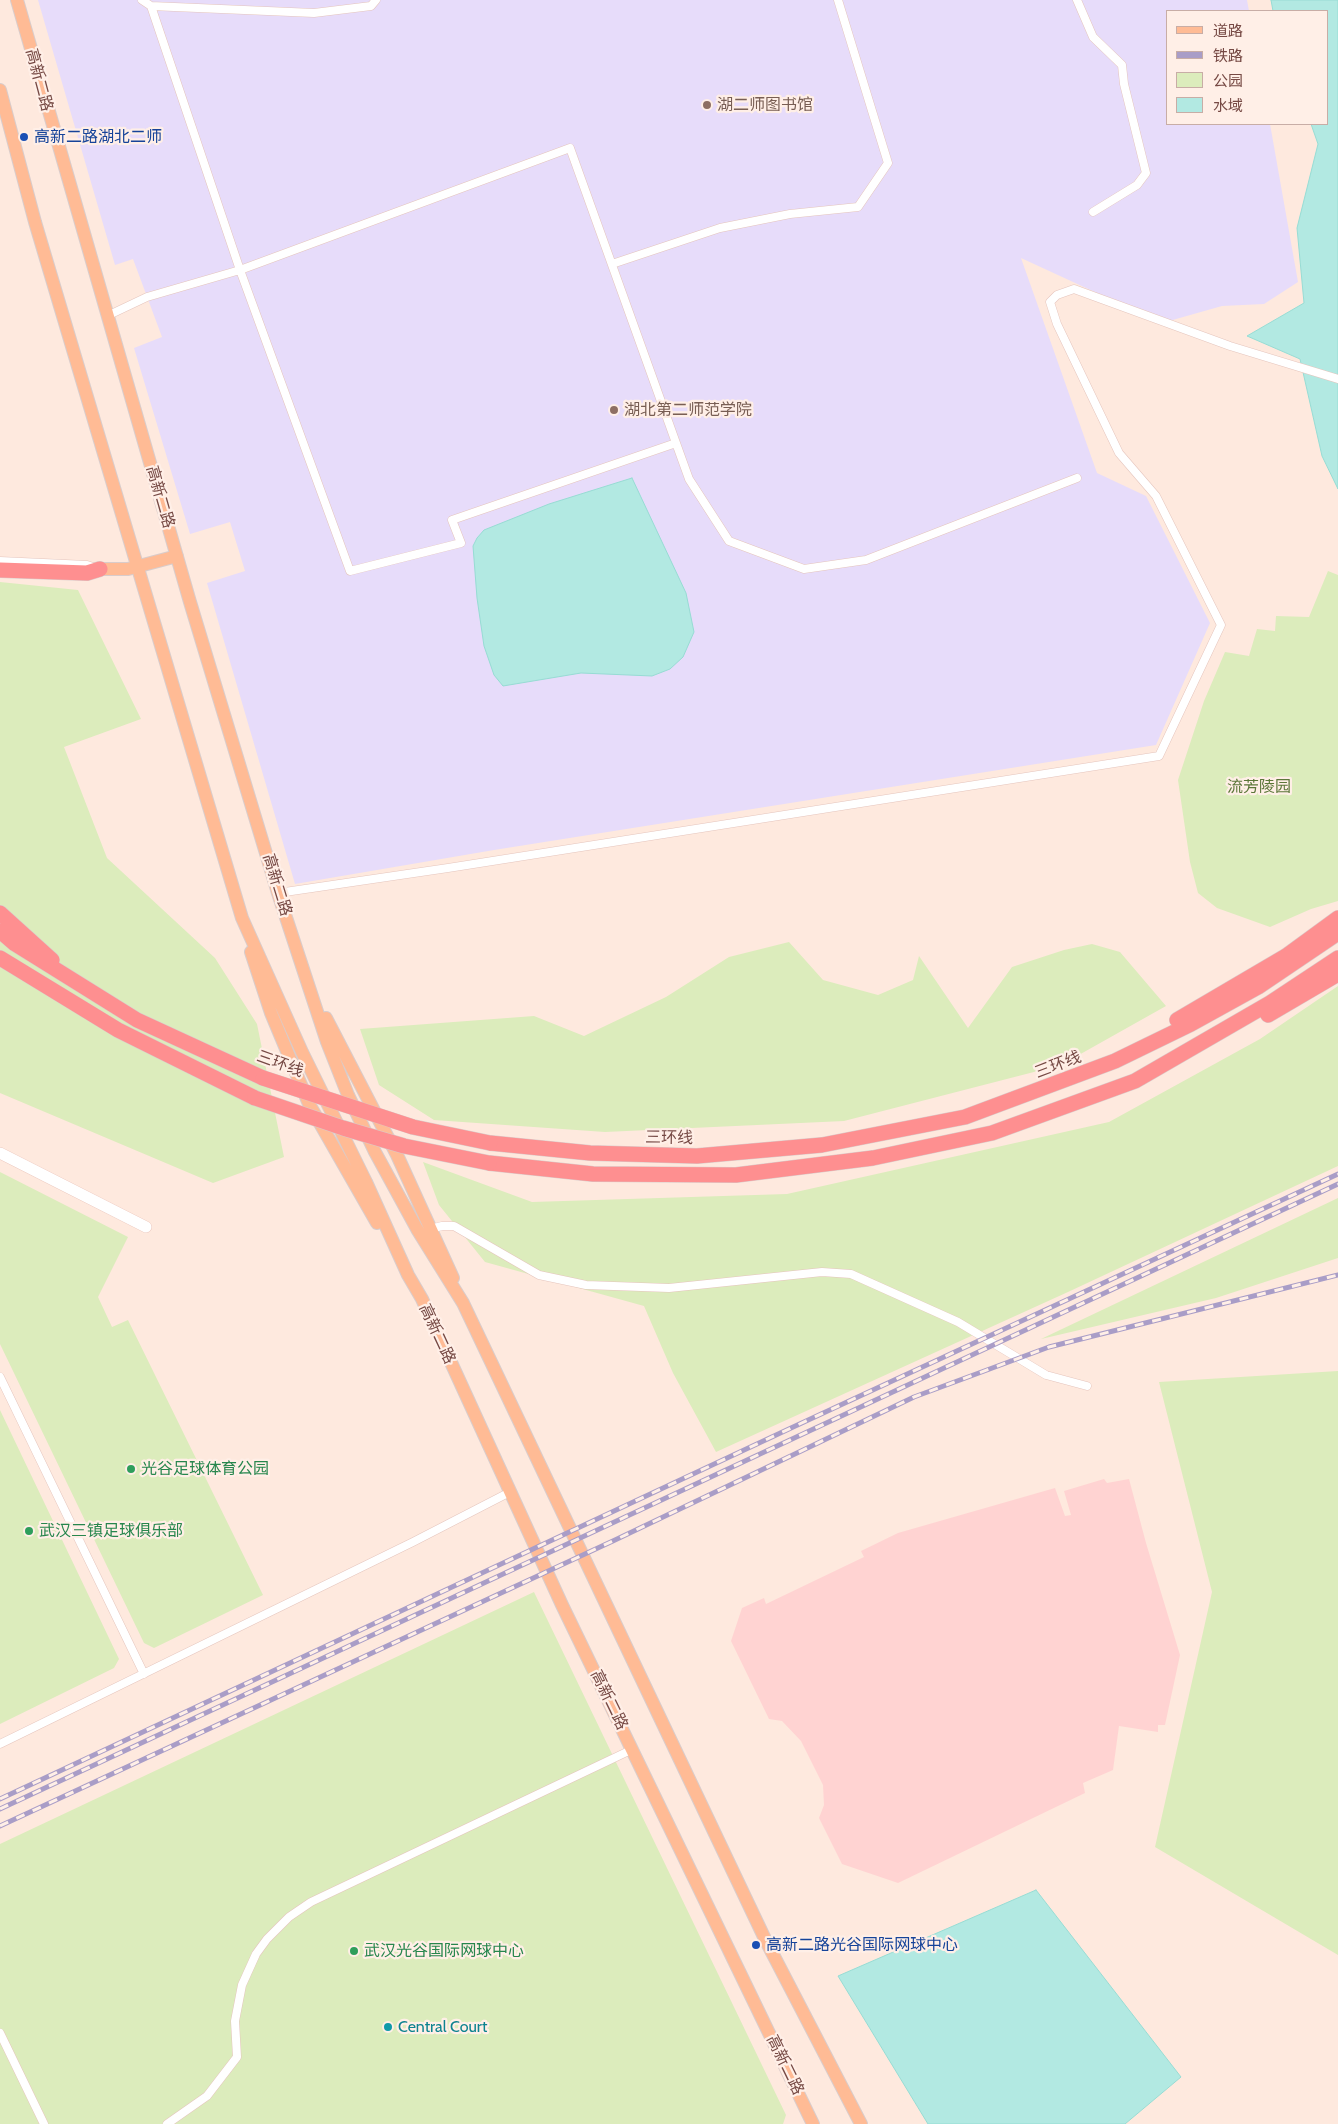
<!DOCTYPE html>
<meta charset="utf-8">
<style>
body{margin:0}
#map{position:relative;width:1338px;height:2124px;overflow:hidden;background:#fee9de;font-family:Cabin,"Noto Sans SC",sans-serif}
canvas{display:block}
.legend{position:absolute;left:1166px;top:10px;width:162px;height:115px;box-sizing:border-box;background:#ffefe7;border:1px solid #c8ada6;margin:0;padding:6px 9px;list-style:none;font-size:15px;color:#764944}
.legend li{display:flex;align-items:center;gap:10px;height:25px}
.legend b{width:25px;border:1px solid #c8ada6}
</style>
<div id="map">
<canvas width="1338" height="2124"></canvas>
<ul class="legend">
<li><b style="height:6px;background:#ffbb95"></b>道路</li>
<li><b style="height:6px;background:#a99dc7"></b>铁路</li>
<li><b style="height:14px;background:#dcecbc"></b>公园</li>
<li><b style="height:14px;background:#b2e9e2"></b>水域</li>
</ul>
</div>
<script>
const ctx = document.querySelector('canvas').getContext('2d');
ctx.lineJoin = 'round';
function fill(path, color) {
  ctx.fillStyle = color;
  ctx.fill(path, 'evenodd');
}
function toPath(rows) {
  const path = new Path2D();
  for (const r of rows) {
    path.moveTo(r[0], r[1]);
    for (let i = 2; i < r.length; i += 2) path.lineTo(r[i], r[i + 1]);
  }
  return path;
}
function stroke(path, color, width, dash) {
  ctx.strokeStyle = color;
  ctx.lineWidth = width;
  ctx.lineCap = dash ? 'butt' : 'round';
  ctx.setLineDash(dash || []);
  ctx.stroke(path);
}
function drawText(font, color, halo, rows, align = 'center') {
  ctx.font = font + ' Cabin,"Noto Sans SC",sans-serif';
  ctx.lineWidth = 4.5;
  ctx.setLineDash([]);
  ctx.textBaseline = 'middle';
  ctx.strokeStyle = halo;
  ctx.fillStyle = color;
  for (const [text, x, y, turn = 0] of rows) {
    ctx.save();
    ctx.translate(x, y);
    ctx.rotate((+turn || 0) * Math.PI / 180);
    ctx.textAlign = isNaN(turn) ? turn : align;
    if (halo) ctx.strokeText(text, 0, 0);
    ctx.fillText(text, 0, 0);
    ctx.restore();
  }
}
const commercial = toPath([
 [1104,1479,1107,1483,1129,1479,1146,1543,1180,1655,1165,1725,1158,1725,1158,1732,1119,1726,1113,1770,1083,1783,1085,1793,898,1883,842,1864,819,1818,824,1805,823,1785,801,1741,782,1721,769,1719,731,1641,742,1608,764,1598,766,1604,864,1557,861,1551,898,1533,1055,1488,1065,1516,1071,1515,1064,1491]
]);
const education = toPath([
 [38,0,1247,0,1249,11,1167,11,1167,124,1270,124,1298,282,1264,304,1222,306,1162,323,1021,258,1097,473,1146,496,1210,623,1156,745,494,850,295,884,207,583,245,571,230,522,190,534,134,348,162,337,133,259,115,265]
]);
const green = toPath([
 [1328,571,1338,575,1338,901,1311,909,1270,927,1217,908,1198,893,1190,862,1178,780,1204,701,1225,652,1249,656,1257,629,1275,631,1276,616,1309,617],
 [0,582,78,590,141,719,64,747,107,858,215,958,257,1024,284,1157,213,1183,0,1093],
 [789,942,823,980,878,995,913,980,919,956,968,1028,1012,967,1064,950,1092,944,1120,952,1166,1006,1061,1065,844,1121,605,1132,434,1120,379,1085,360,1029,534,1016,584,1036,666,997,729,957],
 [1338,986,1338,1166,1068,1292,716,1452,673,1373,644,1306,485,1262,439,1205,423,1162,532,1202,787,1194,1109,1122,1260,1039],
 [0,1172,128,1237,98,1297,112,1327,128,1320,263,1595,154,1648,144,1643,0,1344],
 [1338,1198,1338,1258,1216,1298,1041,1339],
 [1338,1371,1338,1955,1155,1847,1212,1592,1159,1382],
 [0,1410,119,1659,114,1668,0,1724],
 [534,1592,786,2115,783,2124,0,2124,0,1844]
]);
const water = toPath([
 [1271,0,1338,0,1338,489,1322,456,1300,359,1247,336,1304,303,1297,228,1318,144,1311,124,1327,124,1327,11,1273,11,1271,0],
 [632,478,686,593,694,632,683,657,670,669,652,676,581,673,503,686,494,675,484,646,477,598,473,546,477,538,484,530,549,504,632,478],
 [1036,1890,1181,2077,1125,2124,928,2124,838,1976,1036,1890]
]);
const street = toPath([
 [142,0,151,6,314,13,371,6,376,0],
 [1077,0,1093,37,1122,65,1124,84,1146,173,1137,185,1093,212],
 [612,264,720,228,790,214,858,207,888,163,838,0],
 [107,316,147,297,240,270,570,148,676,443,452,520,461,543,350,571,240,270,151,6],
 [676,443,689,479,729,541,804,569,866,560,1077,478],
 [0,561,87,565,96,568],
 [278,893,448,868,1159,756,1221,625,1156,496,1119,453,1057,324,1050,302,1057,295,1074,289,1230,346,1338,379],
 [430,1229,442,1226,454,1226,539,1275,586,1285,669,1288,822,1272,851,1274,958,1322,1046,1375,1087,1386],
 [0,1377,144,1674],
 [0,1744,413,1542,510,1492],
 [0,2033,44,2124],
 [167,2124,207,2096,237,2057,235,2021,242,1985,256,1954,267,1939,289,1917,311,1902,633,1749]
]);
const secondary = toPath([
 [0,1153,146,1227]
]);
const primary = toPath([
 [17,0,190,602,278,893,327,1042,348,1095,375,1152,417,1229,463,1303,765,1939,861,2124],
 [0,90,35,222,242,918,302,1052,366,1182,408,1275,422,1299,562,1605,813,2124],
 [100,569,128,569,177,556],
 [251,952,271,1013,309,1104,377,1223],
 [326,1018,397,1155,453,1278]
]);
const highway = toPath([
 [0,570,87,573,100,569],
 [0,913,52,960],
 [0,931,15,944,137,1020,263,1078],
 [0,958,118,1030,255,1098],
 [1268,1015,1338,974],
 [1177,1020,1286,956,1338,918],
 [490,1143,590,1153,697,1156,822,1145,965,1117,1115,1061,1191,1024,1258,987,1338,933],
 [489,1163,593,1174,736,1175,873,1158,992,1133,1135,1081,1270,1003,1338,958]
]);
const rail = toPath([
 [0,1799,791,1428,1338,1174],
 [0,1809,1338,1184],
 [0,1826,615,1540,914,1397,1049,1347,1338,1275]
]);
const highwayBridge = toPath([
 [263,1078,413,1127,490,1143],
 [255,1098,343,1128,404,1146,489,1163]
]);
const markers = [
 [707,105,5,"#8d6e63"],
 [24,137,5,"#1a4fb4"],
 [614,410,5,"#8d6e63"],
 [131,1469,5,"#2e9e5b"],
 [29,1531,5,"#2e9e5b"],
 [756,1945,5,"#1a4fb4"],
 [354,1951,5,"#2e9e5b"],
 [388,2027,5,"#0f9aa8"]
];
const streetNames = [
 ["高新二路",39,80,75],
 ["高新二路",160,497,74],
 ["高新二路",277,885,73],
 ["三环线",280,1064,20],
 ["三环线",1058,1065,-21],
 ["三环线",669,1138,1],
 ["高新二路",437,1334,65],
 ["高新二路",609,1700,64],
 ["高新二路",785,2065,64]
];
const educationNames = [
 ["湖二师图书馆",717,105],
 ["湖北第二师范学院",624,410]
];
const transitNames = [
 ["高新二路湖北二师",34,137],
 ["高新二路光谷国际网球中心",766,1945]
];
const parkNames = [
 ["流芳陵园",1259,787]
];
const leisureNames = [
 ["光谷足球体育公园",141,1469],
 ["武汉三镇足球俱乐部",39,1531],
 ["武汉光谷国际网球中心",364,1951]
];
const cultureNames = [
 ["Central Court",398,2027]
];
fill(commercial, '#ffd3d2');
fill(education, '#e7dcfa');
fill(green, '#dcecbc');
fill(water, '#b2e9e2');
stroke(water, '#97dcd4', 1);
stroke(street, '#e5c5bd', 9);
stroke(secondary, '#eac3b9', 12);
stroke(primary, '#d9cccb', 14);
stroke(highway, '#d9cccb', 16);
stroke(street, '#fff', 8);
stroke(secondary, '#fff', 11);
stroke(primary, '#ffbb95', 12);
stroke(highway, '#fe8f90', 15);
stroke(rail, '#a99dc7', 5);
stroke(rail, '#ffefe7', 3, [9]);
stroke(highwayBridge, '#d9cccb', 16, []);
stroke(highwayBridge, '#fe8f90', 15);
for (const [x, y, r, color] of markers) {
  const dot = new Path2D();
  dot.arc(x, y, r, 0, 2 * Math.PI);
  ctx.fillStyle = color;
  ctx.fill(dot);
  stroke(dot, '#ffefe7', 2);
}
drawText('16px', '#764944', '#ffefe7', streetNames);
drawText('16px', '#785e54', '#ffefe7', educationNames, 'left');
drawText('16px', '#164399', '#ffefe7', transitNames, 'left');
drawText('16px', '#5c7739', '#ffefe7', parkNames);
drawText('16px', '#27864d', '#ffefe7', leisureNames, 'left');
drawText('16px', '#0d838f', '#ffefe7', cultureNames, 'left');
</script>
